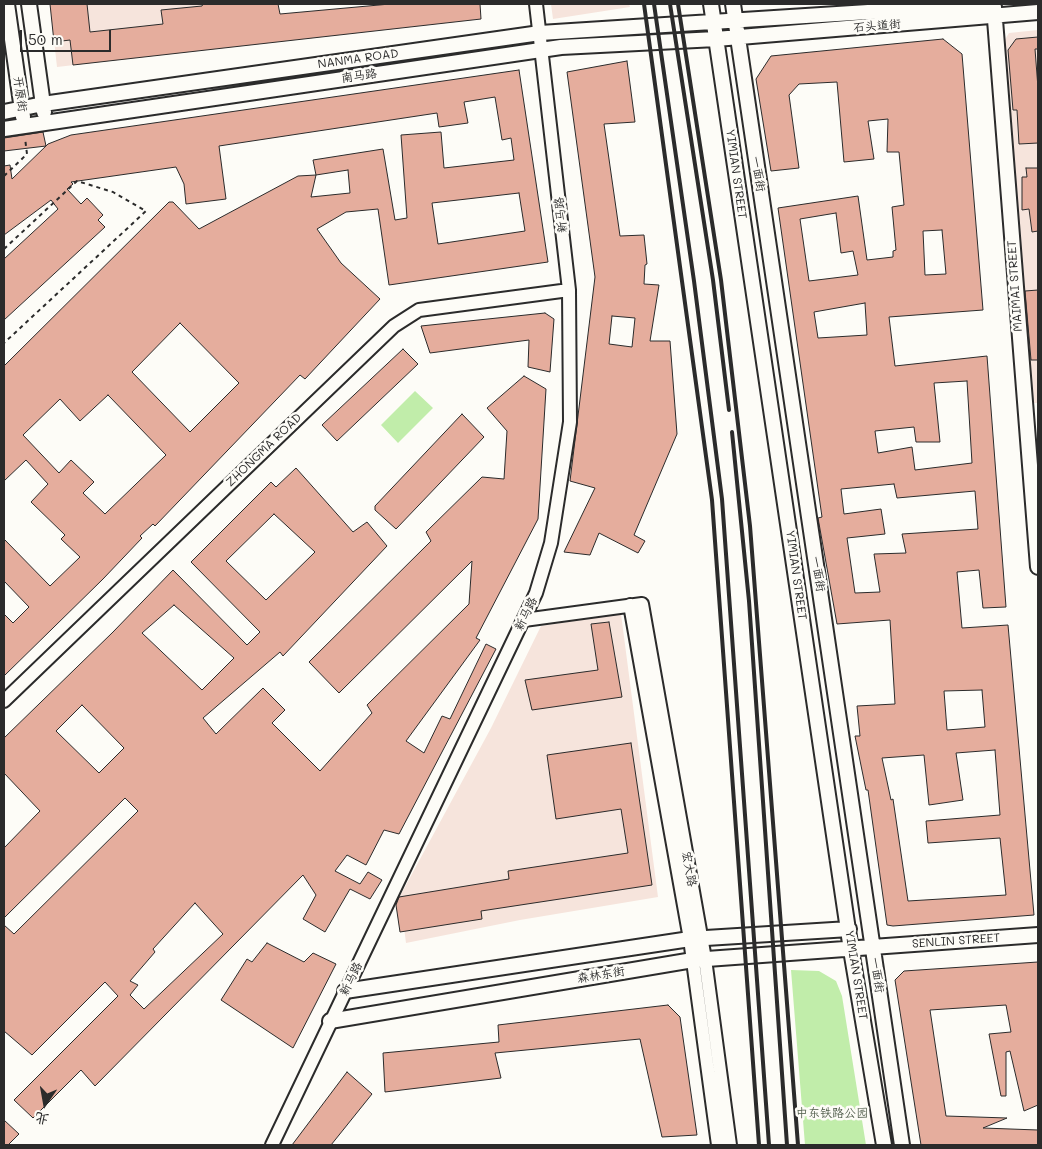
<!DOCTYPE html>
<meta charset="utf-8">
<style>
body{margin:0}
#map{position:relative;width:1042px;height:1149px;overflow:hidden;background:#fdfcf7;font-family:Mali,"LXGW WenKai TC",sans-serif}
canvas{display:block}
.frame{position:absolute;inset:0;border:5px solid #2b2b2b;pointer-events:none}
.north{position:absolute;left:20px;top:1079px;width:50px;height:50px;-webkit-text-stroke:4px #fdfcf7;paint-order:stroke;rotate:192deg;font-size:14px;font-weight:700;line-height:20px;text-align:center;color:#2b2b2b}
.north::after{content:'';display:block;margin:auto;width:18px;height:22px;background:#2b2b2b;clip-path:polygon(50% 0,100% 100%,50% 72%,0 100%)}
.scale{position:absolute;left:20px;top:30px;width:91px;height:22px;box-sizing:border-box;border:2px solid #2b2b2b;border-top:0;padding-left:6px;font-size:15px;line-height:18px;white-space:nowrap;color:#2b2b2b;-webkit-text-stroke:4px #fdfcf7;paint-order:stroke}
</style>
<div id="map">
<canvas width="1042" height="1149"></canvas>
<div class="frame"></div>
<div class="north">北</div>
<div class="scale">50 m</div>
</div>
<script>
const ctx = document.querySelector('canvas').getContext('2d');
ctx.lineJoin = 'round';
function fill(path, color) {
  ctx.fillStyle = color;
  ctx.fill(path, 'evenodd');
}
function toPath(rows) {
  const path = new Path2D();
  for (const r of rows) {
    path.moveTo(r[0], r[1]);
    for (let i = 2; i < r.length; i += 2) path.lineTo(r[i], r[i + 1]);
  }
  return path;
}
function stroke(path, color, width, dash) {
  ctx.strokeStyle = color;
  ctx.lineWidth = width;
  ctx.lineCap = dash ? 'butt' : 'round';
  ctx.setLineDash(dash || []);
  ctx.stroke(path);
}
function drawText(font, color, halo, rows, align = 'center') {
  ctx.font = font + ' Mali,"LXGW WenKai TC",sans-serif';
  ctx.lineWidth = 5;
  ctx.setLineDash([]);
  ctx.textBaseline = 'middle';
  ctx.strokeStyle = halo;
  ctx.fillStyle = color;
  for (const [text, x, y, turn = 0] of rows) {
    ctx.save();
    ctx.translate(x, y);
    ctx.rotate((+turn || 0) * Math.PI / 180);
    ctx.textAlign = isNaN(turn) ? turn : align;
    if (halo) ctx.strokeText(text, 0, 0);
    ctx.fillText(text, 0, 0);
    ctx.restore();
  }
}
const built = toPath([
 [50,4,278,4,283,41,57,67],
 [551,4,629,4,630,7,553,19],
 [1038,30,1038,403,1035,403,1026,398,1001,46,1009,33],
 [621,614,658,897,520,920,406,943,400,896,491,728,541,626]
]);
const green = toPath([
 [415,391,433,408,398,443,381,425],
 [791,970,819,971,836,981,842,996,866,1145,805,1145]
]);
const building = toPath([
 [50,4,87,4,90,32,163,24,161,10,202,6,203,4,278,4,280,14,390,4,480,4,481,19,73,65,70,40,54,42,50,4],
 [1038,37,1038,49,1035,49,1038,88,1038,143,1019,144,1017,110,1013,110,1008,50,1016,39,1038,37],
 [943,39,962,54,983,310,889,317,895,366,987,356,1006,607,983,608,979,570,957,572,962,628,1008,625,1034,915,893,926,887,925,868,790,866,790,855,736,860,736,857,706,895,704,890,620,837,624,818,518,822,517,778,208,858,196,867,260,893,257,893,251,896,250,892,207,904,205,899,152,887,152,888,119,868,121,874,159,844,162,837,82,799,84,789,95,799,168,771,171,756,79,771,56,943,39],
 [836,213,841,253,853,251,858,275,809,281,800,219,836,213],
 [942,230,946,274,925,275,923,231,942,230],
 [865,303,867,335,818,338,814,312,865,303],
 [967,381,972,463,915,470,912,447,878,453,875,431,914,427,916,442,940,442,934,383,967,381],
 [894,484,897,498,975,491,978,529,902,534,906,553,874,554,880,592,855,593,847,538,885,534,881,509,844,514,841,489,894,484],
 [982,690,985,727,947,730,944,691,982,690],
 [995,750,1000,815,926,821,928,843,1000,838,1006,895,908,901,893,799,891,800,882,758,924,755,929,805,963,800,956,753,995,750],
 [627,61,635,122,604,124,620,236,644,235,647,264,645,265,644,284,659,285,650,341,670,341,677,434,634,535,645,541,638,553,599,533,590,555,564,552,595,488,570,481,595,277,567,72,627,61],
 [612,316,635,318,632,347,609,344,612,316],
 [519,70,548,262,389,285,378,209,346,212,317,229,341,263,380,299,305,379,300,375,155,526,153,524,140,536,142,538,103,579,4,676,4,614,13,623,29,607,4,581,4,539,50,586,80,557,61,539,65,535,31,502,48,484,26,460,4,481,4,366,169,202,173,202,199,229,298,176,316,175,313,160,383,149,395,220,407,218,401,135,441,132,444,168,514,160,511,138,502,140,495,97,464,102,468,123,439,127,437,113,219,146,226,199,186,204,184,184,176,167,71,182,73,184,67,189,81,204,87,198,103,215,98,220,105,227,4,320,4,259,58,209,51,200,4,235,4,166,10,165,12,179,48,144,71,135,519,70],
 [348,170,350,193,311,197,316,175,348,170],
 [519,193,525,231,438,244,432,203,519,193],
 [180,323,239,383,190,432,132,372,180,323],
 [108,395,166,455,105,514,83,493,94,482,71,460,59,473,23,435,60,399,80,421,108,395],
 [43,132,46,146,4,151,4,138,43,132],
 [1026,168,1038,168,1038,231,1032,232,1029,209,1022,210,1022,177,1027,177,1026,168],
 [1038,290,1038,360,1031,360,1025,291,1038,290],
 [545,313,554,319,550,372,528,367,529,340,430,353,421,326,545,313],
 [403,349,418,364,337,441,322,425,403,349],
 [524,376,546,389,538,519,476,638,480,640,406,741,424,753,442,716,450,719,486,644,496,649,399,834,384,830,366,865,347,855,335,871,360,884,368,872,382,880,370,899,350,889,325,932,303,919,316,895,303,875,95,1086,81,1070,33,1118,14,1100,118,996,105,982,32,1055,4,1031,4,925,14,934,138,811,125,798,4,918,4,848,40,811,4,773,4,738,113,632,173,570,247,645,260,632,191,562,271,482,276,487,296,468,353,532,367,522,387,546,283,656,280,652,203,718,216,734,263,688,285,710,272,723,320,771,372,713,367,705,469,604,472,561,339,693,309,662,431,541,426,532,482,477,504,479,507,431,487,408,524,376],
 [274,514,315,552,266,600,226,561,274,514],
 [174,605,234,658,202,690,142,633,174,605],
 [82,705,124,748,99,773,56,731,82,705],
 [195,903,223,934,144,1009,130,995,138,985,130,981,155,952,153,949,195,903],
 [462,414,484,437,396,529,375,510,375,506,462,414],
 [609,622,622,697,532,710,525,680,598,670,591,624,609,622],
 [631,743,652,885,481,911,482,919,400,932,396,905,399,897,509,879,508,871,628,853,621,809,556,819,547,755,631,743],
 [267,943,304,962,313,953,336,964,293,1048,221,1000,247,959,252,962,267,943],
 [1038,962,1038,1105,1024,1111,1010,1051,1006,1052,1006,1096,1001,1096,989,1034,1011,1032,1006,1005,930,1010,946,1116,1007,1118,983,1128,1038,1130,1038,1145,921,1145,895,980,904,971,1038,962],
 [668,1005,680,1017,697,1135,662,1137,640,1039,495,1053,501,1078,385,1092,383,1053,499,1042,498,1025,668,1005],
 [347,1072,372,1094,331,1145,292,1145,347,1072],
 [4,1120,19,1134,8,1145,4,1145,4,1120]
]);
const path = toPath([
 [4,176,27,154,25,138],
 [4,249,77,181,113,192,146,211,4,343]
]);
const tertiary = toPath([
 [630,605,690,939,718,1145],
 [524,620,642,604,705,959,730,1145],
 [4,701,394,326,419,310,569,290],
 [272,1145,536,593,551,543,570,422,569,290,536,4]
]);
const secondary = toPath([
 [7,4,23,117],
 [29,4,44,112],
 [711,4,851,950,884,1145],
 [733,4,902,1145],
 [994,7,1038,567],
 [4,112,43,104,540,33,993,4],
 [4,129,561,47,716,39,1038,12],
 [345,991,690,939,849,929],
 [330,1021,693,960,1038,935]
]);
const rail = toPath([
 [644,4,712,500,759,1145],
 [654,4,694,281,722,499,769,1145],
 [670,4,713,280,729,410],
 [678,4,721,280,750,526,798,1145],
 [732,432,749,601,787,1145]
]);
const streetNames = [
 ["石头道街",877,26,-5],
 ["NANMA ROAD",358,59,-8],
 ["南马路",359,76,-8],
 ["开原街",20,94,82],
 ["YIMIAN STREET",736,174,82],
 ["一面街",758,174,81],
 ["新马路",561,215,-97],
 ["MAIMAI STREET",1015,286,-94],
 ["ZHONGMA ROAD",264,450,-44],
 ["一面街",818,574,81],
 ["YIMIAN STREET",796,575,82],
 ["新马路",526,614,-64],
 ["宏大路",689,869,80],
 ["SENLIN STREET",956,941,-4],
 ["森林东街",601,975,-9],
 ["YIMIAN STREET",856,975,81],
 ["一面街",877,975,82],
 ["新马路",351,979,-64]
];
const parkNames = [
 ["中东铁路公园",832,1113]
];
fill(built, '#f6e4dc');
fill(green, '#c1edaa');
fill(building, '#e5ad9d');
stroke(building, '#2b2b2b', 1);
stroke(tertiary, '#2b2b2b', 16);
stroke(secondary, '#2b2b2b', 18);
stroke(path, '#2b2b2b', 2, [4, 4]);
stroke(tertiary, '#fdfcf7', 12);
stroke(secondary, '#fdfcf7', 14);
stroke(rail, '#2b2b2b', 4);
drawText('12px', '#2b2b2b', '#fdfcf7', streetNames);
drawText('12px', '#505c4b', '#fdfcf7', parkNames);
</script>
